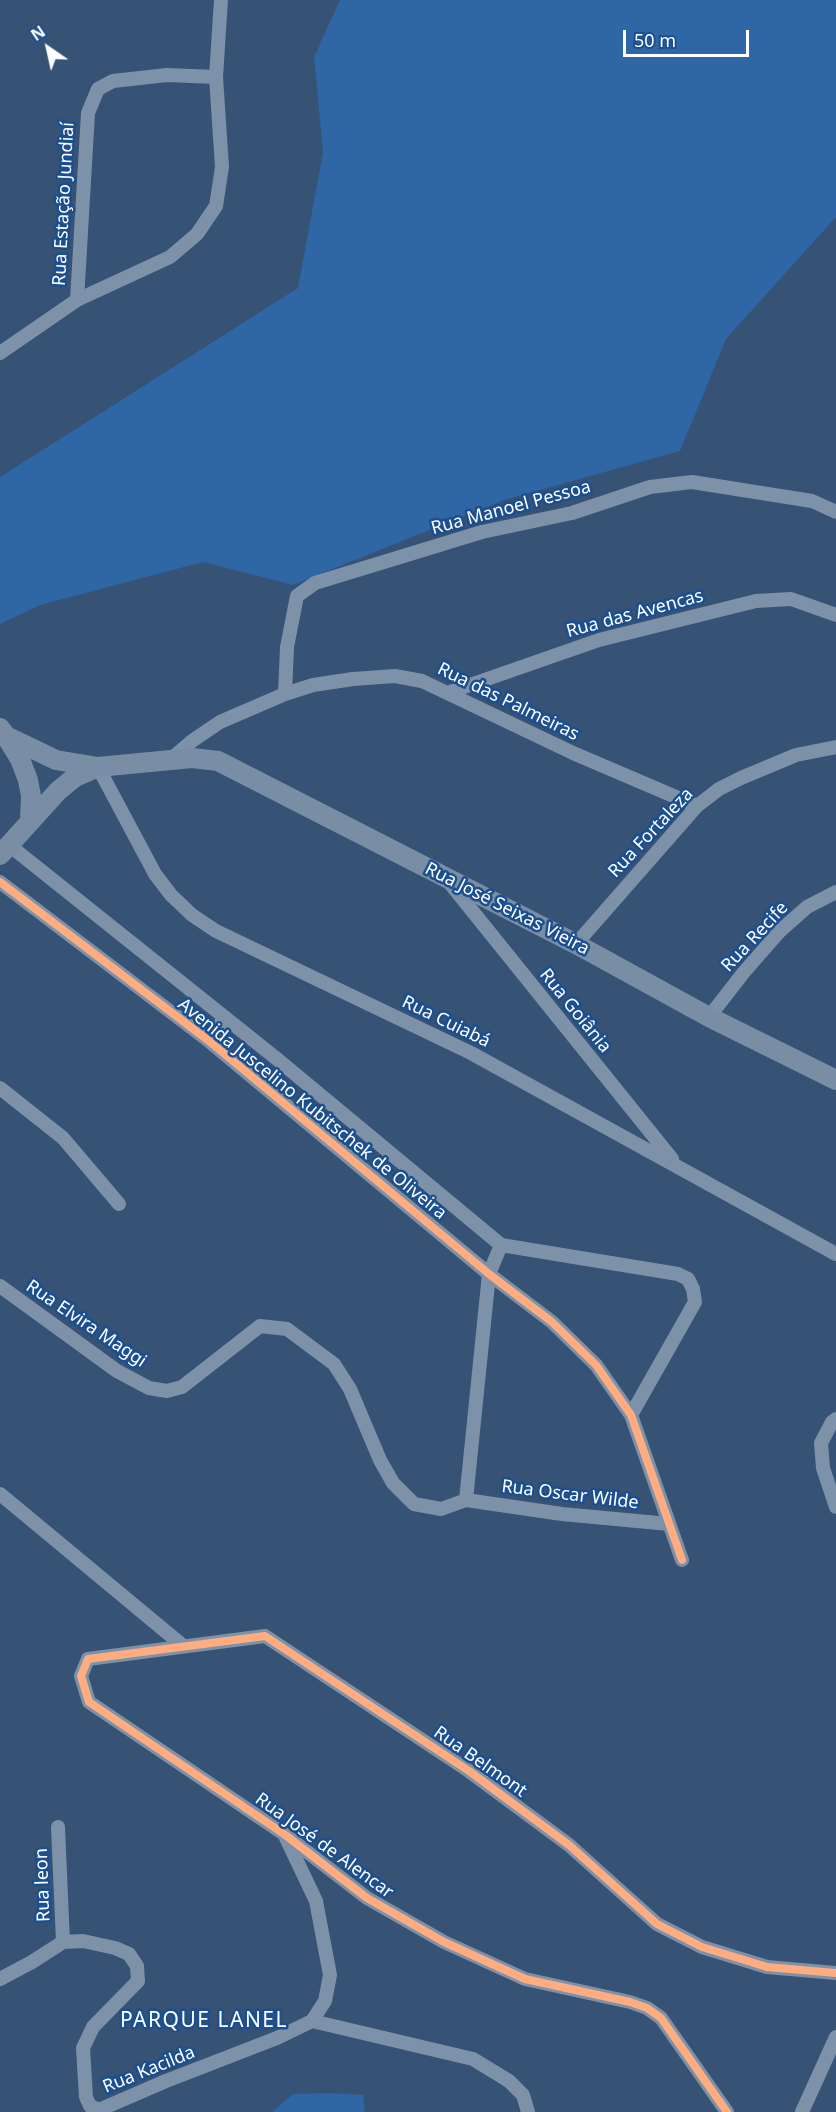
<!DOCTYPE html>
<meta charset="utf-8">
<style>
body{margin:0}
#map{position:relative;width:836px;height:2112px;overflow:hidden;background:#365274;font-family:"Noto Sans",sans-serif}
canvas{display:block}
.north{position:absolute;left:18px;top:18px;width:60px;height:60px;-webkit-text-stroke:4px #1b4f8f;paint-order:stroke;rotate:326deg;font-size:16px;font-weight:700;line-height:24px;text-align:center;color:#fff}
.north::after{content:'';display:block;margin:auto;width:21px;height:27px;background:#fff;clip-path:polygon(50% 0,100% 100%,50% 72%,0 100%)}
.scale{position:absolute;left:623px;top:30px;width:126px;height:27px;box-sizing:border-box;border:3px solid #fff;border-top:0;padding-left:8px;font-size:18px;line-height:21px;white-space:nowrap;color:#fff;-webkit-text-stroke:4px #1b4f8f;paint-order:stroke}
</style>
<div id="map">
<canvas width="836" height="2112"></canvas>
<div class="north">N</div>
<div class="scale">50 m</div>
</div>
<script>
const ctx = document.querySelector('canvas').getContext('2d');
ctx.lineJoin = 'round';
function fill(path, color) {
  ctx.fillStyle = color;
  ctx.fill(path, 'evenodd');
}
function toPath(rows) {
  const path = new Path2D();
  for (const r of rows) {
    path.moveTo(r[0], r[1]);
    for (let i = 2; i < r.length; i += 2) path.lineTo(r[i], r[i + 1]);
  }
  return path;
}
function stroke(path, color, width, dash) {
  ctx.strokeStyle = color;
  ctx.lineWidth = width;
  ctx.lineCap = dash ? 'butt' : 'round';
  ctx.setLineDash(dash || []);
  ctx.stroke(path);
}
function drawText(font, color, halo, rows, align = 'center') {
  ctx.font = font + ' "Noto Sans",sans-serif';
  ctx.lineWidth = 5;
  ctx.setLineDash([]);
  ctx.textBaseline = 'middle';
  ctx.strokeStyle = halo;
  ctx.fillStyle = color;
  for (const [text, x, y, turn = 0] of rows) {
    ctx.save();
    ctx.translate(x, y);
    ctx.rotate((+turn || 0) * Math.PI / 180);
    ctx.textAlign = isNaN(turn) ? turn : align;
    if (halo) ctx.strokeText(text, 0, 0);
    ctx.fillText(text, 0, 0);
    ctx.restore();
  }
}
const green = toPath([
 [340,0,836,0,836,217,726,339,680,451,504,500,293,585,203,562,40,605,0,624,0,477,298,288,323,152,314,57],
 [330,2093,363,2095,365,2112,272,2112,293,2094]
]);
const street = toPath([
 [77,300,88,113,98,89,113,81,167,75,216,77],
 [0,353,77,300,170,257,197,234,216,206,222,167,216,77,221,0],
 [447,693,599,640,756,601,791,599,836,615],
 [285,694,287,647,297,596,315,583,482,532,572,513,650,487,692,482,812,501,836,512],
 [171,759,192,741,220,722,285,694,313,685,353,679,395,676,422,681,573,753,697,806],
 [98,767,155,874,171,895,192,915,216,931,471,1053,836,1254],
 [9,845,277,1059,501,1245,678,1274,688,1279,693,1289,695,1302,631,1415],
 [0,882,209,1041,489,1274,552,1322,596,1365,631,1415,682,1560],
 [449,882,672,1159],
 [576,944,697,806,719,789,741,778,796,755,836,747],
 [709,1017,744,972,780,931,807,907,836,892],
 [209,1041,225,1017],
 [0,1088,63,1138,119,1204],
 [0,1286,117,1371,149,1388,167,1391,182,1387,260,1326,287,1329,334,1364,350,1389,380,1460,393,1483,414,1504,441,1509,466,1500,562,1514,669,1524],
 [836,1419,832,1422,821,1443,823,1468,836,1507],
 [0,1494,182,1645],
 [466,1500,489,1274,501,1245],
 [58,1827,63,1942],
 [0,1979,32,1962,63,1942,83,1941,115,1948,129,1954,137,1966,138,1981,93,2027,83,2048,86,2097,90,2106,99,2110,166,2081,277,2038,312,2021,325,2001,330,1975,316,1901,286,1838],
 [312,2021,473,2059,509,2081,523,2095,528,2112],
 [727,2112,661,2018,647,2008,630,2002,525,1979,444,1942,367,1898,284,1834,89,1702,81,1676,88,1659,265,1636,469,1771,569,1845,657,1924,702,1947,767,1967,836,1973],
 [802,2112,836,2037]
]);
const secondary = toPath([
 [0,728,6,736,56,760,98,767],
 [6,736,20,759,28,780,31,796,30,820],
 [0,855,58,791,75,777,98,767,192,758,218,761,576,944,709,1017,836,1080]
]);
const cycleway = toPath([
 [0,882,209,1041,489,1274,552,1322,596,1365,631,1415,682,1560],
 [727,2112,661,2018,647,2008,630,2002,525,1979,444,1942,367,1898,284,1834,89,1702,81,1676,88,1659,265,1636,469,1771,569,1845,657,1924,702,1947,767,1967,836,1973]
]);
const streetNames = [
 ["Rua Estação Jundiaí",64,204,-87],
 ["Rua Manoel Pessoa",511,508,-15],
 ["Rua das Avencas",635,614,-15],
 ["Rua das Palmeiras",508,702,26],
 ["Rua Fortaleza",651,833,-47],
 ["Rua José Seixas Vieira",507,909,27],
 ["Rua Recife",755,937,-47],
 ["Rua Goiânia",575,1011,51],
 ["Rua Cuiabá",446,1022,26],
 ["Avenida Juscelino Kubitschek de Oliveira",312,1109,39],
 ["Rua Elvira Maggi",86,1324,34],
 ["Rua Oscar Wilde",570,1495,7],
 ["Rua Belmont",480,1762,35],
 ["Rua José de Alencar",324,1846,36],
 ["Rua leon",43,1885,-92],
 ["Rua Kacilda",149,2070,-22]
];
const quarterNames = [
 ["PARQUE LANEL",204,2021]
];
fill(green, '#2f66a5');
stroke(street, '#7d92a8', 14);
stroke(secondary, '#798da4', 20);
stroke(cycleway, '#ffac80', 8);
drawText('18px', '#fff', '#1b4f8f', streetNames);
ctx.letterSpacing = '1.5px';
drawText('21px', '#fff', '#1b4f8f', quarterNames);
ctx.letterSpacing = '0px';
</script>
